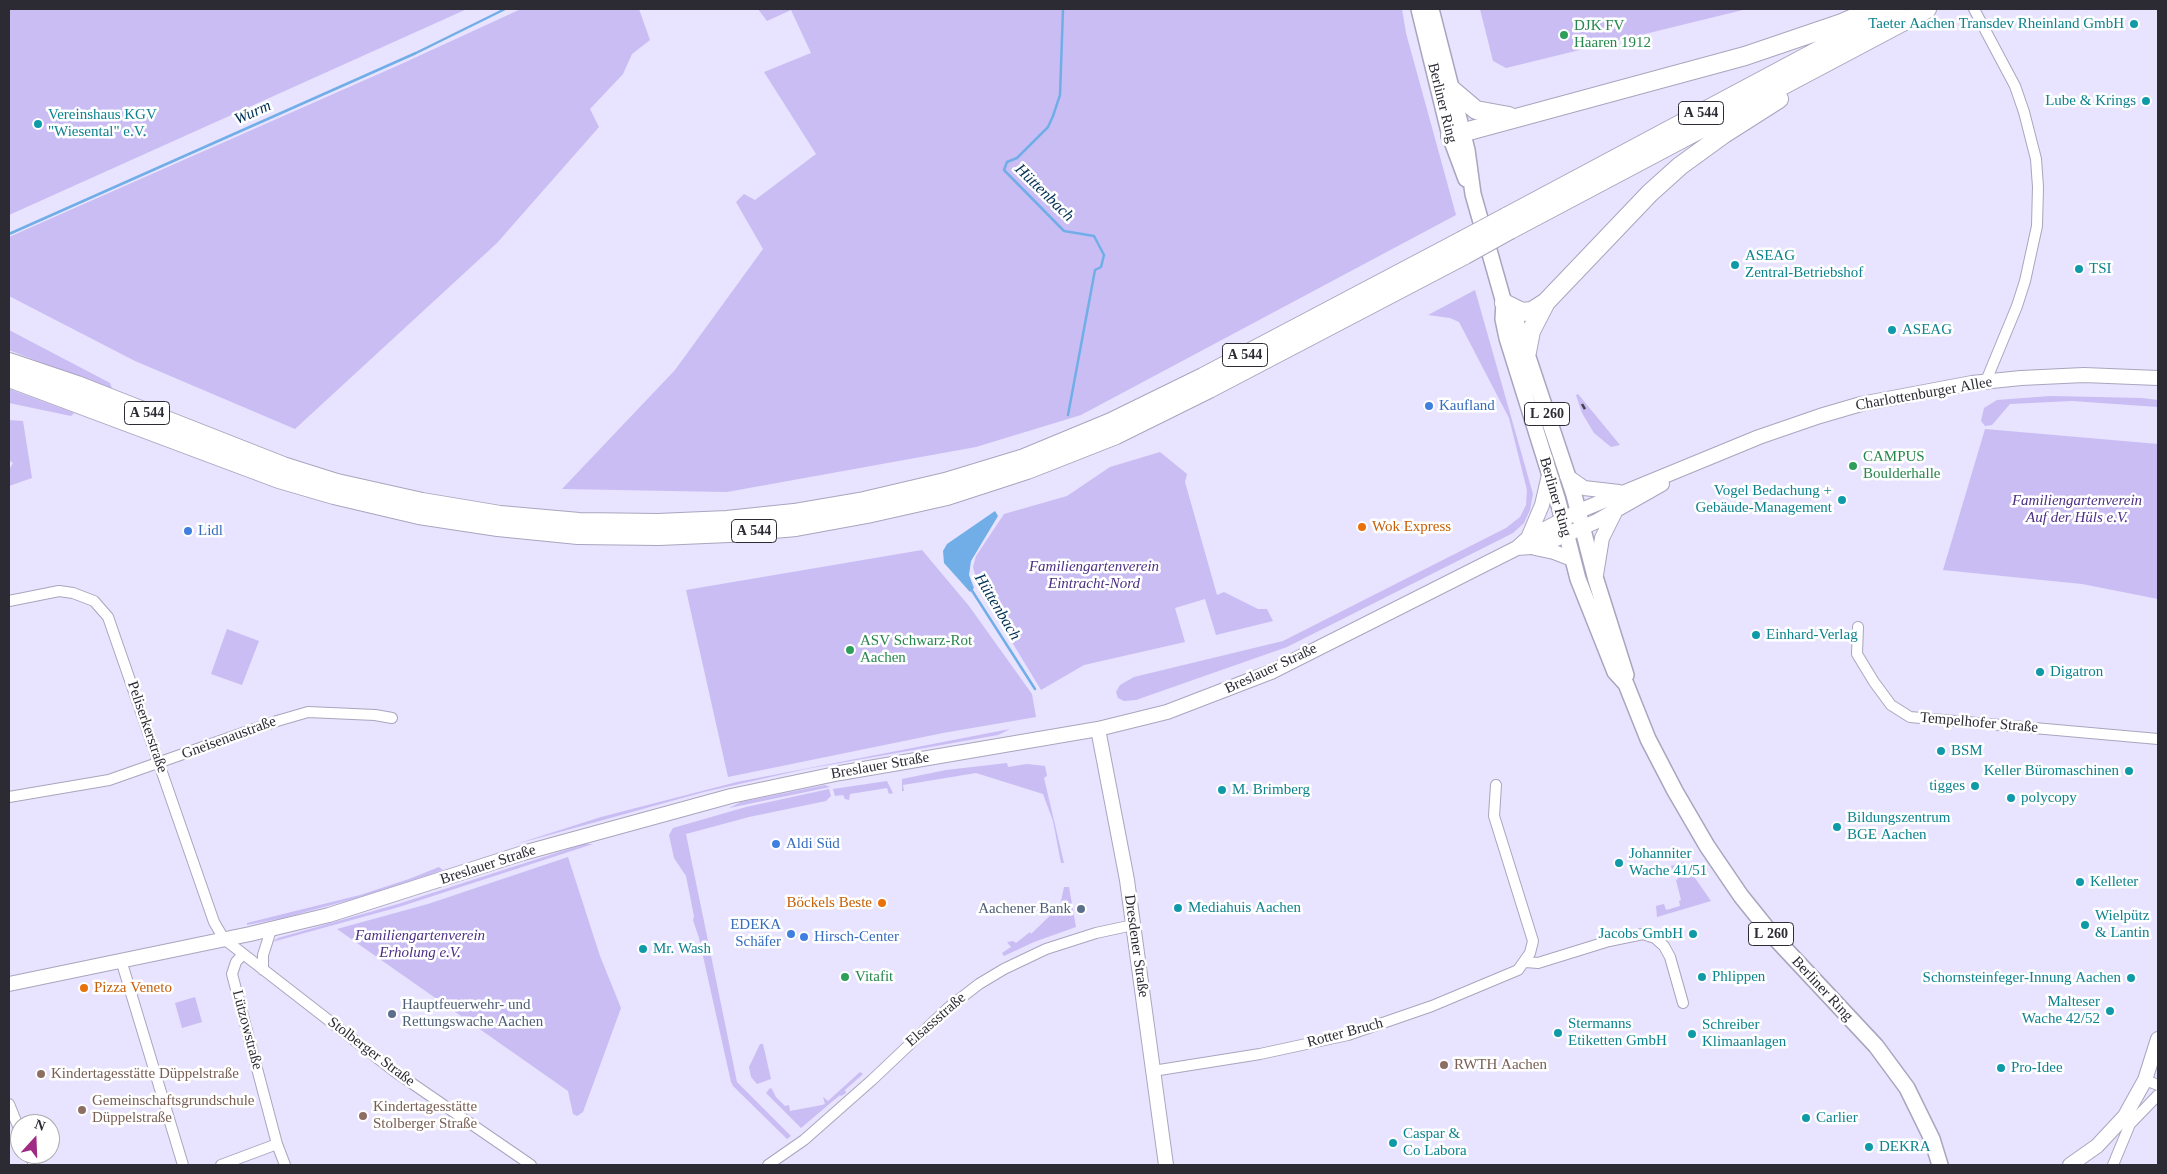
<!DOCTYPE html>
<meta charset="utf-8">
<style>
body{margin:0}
#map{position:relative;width:2167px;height:1174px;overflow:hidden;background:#e8e3fe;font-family:"Times New Roman",serif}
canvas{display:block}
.frame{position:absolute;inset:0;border:10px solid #2c2a33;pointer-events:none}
.north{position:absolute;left:10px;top:1114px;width:50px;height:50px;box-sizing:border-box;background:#fff;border:1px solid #abaaad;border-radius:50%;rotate:20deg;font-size:14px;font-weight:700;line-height:20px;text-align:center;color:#2c2a33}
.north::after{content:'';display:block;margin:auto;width:18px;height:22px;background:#9f2b85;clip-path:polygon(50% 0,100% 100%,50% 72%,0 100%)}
</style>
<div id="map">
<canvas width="2167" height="1174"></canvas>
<div class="frame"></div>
<div class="north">N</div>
</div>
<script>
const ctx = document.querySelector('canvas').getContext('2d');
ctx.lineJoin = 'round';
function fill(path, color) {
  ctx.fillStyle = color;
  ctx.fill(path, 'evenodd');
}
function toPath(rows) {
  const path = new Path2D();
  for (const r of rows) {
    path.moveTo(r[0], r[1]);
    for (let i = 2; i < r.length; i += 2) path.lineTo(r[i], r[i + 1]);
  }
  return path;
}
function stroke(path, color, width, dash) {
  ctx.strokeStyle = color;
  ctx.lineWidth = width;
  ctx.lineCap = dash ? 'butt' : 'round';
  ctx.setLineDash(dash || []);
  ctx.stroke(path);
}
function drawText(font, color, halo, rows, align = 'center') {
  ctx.font = font + ' "Times New Roman",serif';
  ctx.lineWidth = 5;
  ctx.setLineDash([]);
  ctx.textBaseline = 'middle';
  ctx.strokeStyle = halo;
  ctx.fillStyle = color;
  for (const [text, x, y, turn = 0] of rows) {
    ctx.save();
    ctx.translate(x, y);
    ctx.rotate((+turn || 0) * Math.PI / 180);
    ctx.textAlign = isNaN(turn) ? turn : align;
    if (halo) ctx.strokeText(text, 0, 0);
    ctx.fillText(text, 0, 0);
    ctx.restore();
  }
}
const green = toPath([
 [9,9,467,9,9,215],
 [521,9,639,9,650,40,632,54,623,74,590,109,599,127,497,243,295,429,135,361,9,296,9,237,399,65],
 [758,9,1402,9,1406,33,1456,215,1081,415,976,447,727,492,562,489,675,370,763,249,736,202,744,194,755,200,816,154,764,72,811,53,791,10,767,21],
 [1480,9,1747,9,1506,68,1493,61],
 [1475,290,1533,494,1530,510,1524,523,1513,533,1287,647,1136,700,1124,701,1118,698,1116,692,1120,685,1134,677,1283,641,1506,528,1520,517,1526,505,1527,490,1509,418,1459,322,1450,318,1428,315],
 [9,330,110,383,113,391,9,350],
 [9,389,74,413,71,416,9,403],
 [1578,394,1620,445,1611,447,1594,433,1582,413,1576,395],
 [2050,396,2142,398,2158,400,2158,407,2072,401,2010,404,1992,425,1985,426,1981,421,1984,408,1997,400],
 [9,420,23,421,32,478,9,486,9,470,13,463,9,460],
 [1985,429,2158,444,2158,599,2082,584,1943,570],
 [1160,452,1187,474,1185,482,1217,595,1224,592,1258,609,1267,609,1273,621,1216,635,1205,599,1175,608,1185,642,1084,665,1041,690,978,586,973,567,976,556,1004,514,1067,496,1110,467],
 [922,550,969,606,1032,694,1036,717,943,733,728,777,686,590],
 [227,629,259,641,242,685,211,674],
 [1010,729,998,735,806,769,704,792,513,845,601,817,737,782],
 [1007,763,1008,767,1027,764,1045,766,1047,776,1044,778,1064,863,1061,863,1053,821,1043,794,976,773,903,785,904,791,902,791,902,779,946,770],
 [887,781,893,793,889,794,887,788,850,794,849,800,845,799,843,795,835,796,833,789],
 [825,785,830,787,729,808,741,802],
 [829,789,831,796,826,801,749,817,686,834,737,1082,791,1136,787,1139,733,1086,731,1082,699,938,693,920,694,916,686,876,674,858,669,835,673,828,746,807],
 [584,844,593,844,399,907,272,942,278,938,398,904],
 [568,857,600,956,621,1008,583,1112,577,1116,573,1114,568,1091,337,929,428,904],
 [1684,862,1711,901,1657,917,1656,906,1664,904,1666,910,1680,906,1679,901,1681,900,1676,880,1678,879,1676,875,1674,875,1671,866],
 [439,867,443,870,361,897,283,918,247,925,247,923,360,895,409,879],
 [1064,887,1069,887,1076,927,1034,942,1004,956,1002,953,1011,947,1007,942,1013,941,1016,943,1030,932,1031,934,1060,906],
 [195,997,202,1022,182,1028,175,1003],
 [760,1044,763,1044,771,1079,757,1084,751,1077,749,1067],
 [860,1072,863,1074,845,1090,846,1093,841,1096,840,1095,801,1128,766,1093,770,1088,772,1089,776,1097,785,1106,789,1105,790,1111,822,1105,825,1104,823,1097,828,1101]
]);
const water = toPath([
 [995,511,998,516,971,561,969,575,974,588,970,592,944,563,943,551,947,544]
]);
const stream = toPath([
 [1063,9,1060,95,1053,116,1048,127,1017,158,1007,162,1004,170,1064,231,1094,236,1104,255,1101,267,1095,270,1068,415],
 [9,234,416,53,505,9],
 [971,589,1035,689]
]);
const street = toPath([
 [1974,9,2015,86,2024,112,2036,159,2038,187,2037,226,2025,281,2017,306,1986,381],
 [9,601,59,591,73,593,94,601,108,617,214,922,224,939,394,1071,531,1165],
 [1858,627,1857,654,1874,682,1891,705,1910,717,2158,739],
 [9,797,109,780,277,721,308,712,375,715,392,718],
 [243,954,236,962,232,974,277,1144,285,1165],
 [121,960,183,1165],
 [1526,962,1538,963,1609,941,1643,934,1655,938,1664,946,1670,957,1683,1003],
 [263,970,263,955,271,930],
 [1153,1071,1260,1054,1348,1035,1432,1006,1518,970,1530,953,1533,941,1494,816,1496,785],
 [2145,1080,2158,1085],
 [9,1104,20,1131],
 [30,1154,34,1165],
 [221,1165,277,1144],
 [768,1165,804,1140,872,1080,948,1008,979,984,1004,969,1046,949,1096,933,1133,925],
 [2113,1165,2130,1124,2158,1095]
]);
const secondary = toPath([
 [1567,476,1584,488,1619,492],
 [1528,538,1542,505,1549,475],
 [1517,548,1531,547,1549,542,1595,522,1662,484],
 [1535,548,1554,552,1572,559],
 [1596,575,1602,538,1615,512],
 [1098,729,1127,880,1166,1165],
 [9,984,250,934,329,915,523,853,731,796,840,773,1098,729,1167,712,1271,672,1517,548,1528,538,1579,511,1759,437,1820,416,1861,404,1972,383,2021,378,2084,375,2158,378],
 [2070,1165,2097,1146,2125,1116,2145,1080,2158,1039]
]);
const primary = toPath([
 [1419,9,1450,136,1466,179],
 [1431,9,1467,150,1473,194,1504,303,1503,319,1507,338,1558,501,1578,579,1615,672,1626,684,1648,739,1675,791,1707,846,1741,896,1774,937,1876,1046,1907,1088,1932,1139,1940,1165],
 [1504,303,1515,318,1574,495,1596,580,1626,675]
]);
const highway = toPath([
 [1450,88,1476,110,1509,116],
 [1450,136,1745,56,1842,23,1874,9],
 [1506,217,1896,9],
 [1510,230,1927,9],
 [1504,303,1522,312,1532,311,1546,302,1650,193,1680,166,1724,134,1779,99],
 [1527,352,1531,331,1546,302],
 [9,362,77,385,283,466,337,483,422,502,500,515,579,522,658,523,727,520,794,513,864,501,945,482,1024,458,1111,422,1203,377,1461,241],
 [9,378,279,479,334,495,419,515,498,527,578,535,659,536,729,533,796,527,867,514,947,496,1027,470,1116,435,1209,389,1465,255]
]);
const rail = toPath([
 [1582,404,1586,411]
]);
const highwayBridge = toPath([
 [1461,241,1506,217],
 [1465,255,1510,230]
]);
const markers = [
 [2134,24,5,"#0f9aa8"],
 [1564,35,5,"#2e9e5b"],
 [2146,101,5,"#0f9aa8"],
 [38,124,5,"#0f9aa8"],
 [1735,265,5,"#0f9aa8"],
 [2079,269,5,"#0f9aa8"],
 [1892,330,5,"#0f9aa8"],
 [1429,406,5,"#3f7fe0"],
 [1853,466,5,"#2e9e5b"],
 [1842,500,5,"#0f9aa8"],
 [1362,527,5,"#e8710a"],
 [188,531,5,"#3f7fe0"],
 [1756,635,5,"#0f9aa8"],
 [850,650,5,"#2e9e5b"],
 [2040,672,5,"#0f9aa8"],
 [1941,751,5,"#0f9aa8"],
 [2129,771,5,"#0f9aa8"],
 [1975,786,5,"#0f9aa8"],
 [1222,790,5,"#0f9aa8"],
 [2011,798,5,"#0f9aa8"],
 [1837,827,5,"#0f9aa8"],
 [776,844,5,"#3f7fe0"],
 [1619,863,5,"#0f9aa8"],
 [2080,882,5,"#0f9aa8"],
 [882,903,5,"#e8710a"],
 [1178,908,5,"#0f9aa8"],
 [1081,909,5,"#5c6f8a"],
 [2085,925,5,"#0f9aa8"],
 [791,934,5,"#3f7fe0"],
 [1693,934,5,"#0f9aa8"],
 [804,937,5,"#3f7fe0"],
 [643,949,5,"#0f9aa8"],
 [845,977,5,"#2e9e5b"],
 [1702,977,5,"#0f9aa8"],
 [2131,978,5,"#0f9aa8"],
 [84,988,5,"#e8710a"],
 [2110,1011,5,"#0f9aa8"],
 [392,1014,5,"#5c6f8a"],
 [1558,1033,5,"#0f9aa8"],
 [1692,1034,5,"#0f9aa8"],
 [1444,1065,5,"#8d6e63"],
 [2001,1068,5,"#0f9aa8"],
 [41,1074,5,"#8d6e63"],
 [82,1110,5,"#8d6e63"],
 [363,1116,5,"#8d6e63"],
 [1806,1118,5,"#0f9aa8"],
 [1393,1143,5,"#0f9aa8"],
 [1869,1147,5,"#0f9aa8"]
];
const shields = [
 [1701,113,45],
 [1245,355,45],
 [147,413,45],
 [1547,414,45],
 [754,531,45],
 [1771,934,45]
];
const shieldNames = [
 ["A 544",1701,113],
 ["A 544",1245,355],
 ["A 544",147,413],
 ["L 260",1547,414],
 ["A 544",754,531],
 ["L 260",1771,934]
];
const cultureNames = [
 ["Taeter Aachen Transdev Rheinland GmbH",2124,24,"right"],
 ["Lube & Krings",2136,101,"right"],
 ["Vereinshaus KGV",48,115],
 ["\"Wiesental\" e.V.",48,132],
 ["ASEAG",1745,256],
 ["Zentral-Betriebshof",1745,273],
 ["TSI",2089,269],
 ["ASEAG",1902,330],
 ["Vogel Bedachung +",1832,491,"right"],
 ["Gebäude-Management",1832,508,"right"],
 ["Einhard-Verlag",1766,635],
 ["Digatron",2050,672],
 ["BSM",1951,751],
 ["Keller Büromaschinen",2119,771,"right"],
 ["tigges",1965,786,"right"],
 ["M. Brimberg",1232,790],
 ["polycopy",2021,798],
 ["Bildungszentrum",1847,818],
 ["BGE Aachen",1847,835],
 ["Johanniter",1629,854],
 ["Wache 41/51",1629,871],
 ["Kelleter",2090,882],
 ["Mediahuis Aachen",1188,908],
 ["Wielpütz",2095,916],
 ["& Lantin",2095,933],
 ["Jacobs GmbH",1683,934,"right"],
 ["Mr. Wash",653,949],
 ["Phlippen",1712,977],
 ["Schornsteinfeger-Innung Aachen",2121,978,"right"],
 ["Malteser",2100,1002,"right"],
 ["Wache 42/52",2100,1019,"right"],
 ["Stermanns",1568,1024],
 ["Etiketten GmbH",1568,1041],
 ["Schreiber",1702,1025],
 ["Klimaanlagen",1702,1042],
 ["Pro-Idee",2011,1068],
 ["Carlier",1816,1118],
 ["Caspar &",1403,1134],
 ["Co Labora",1403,1151],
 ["DEKRA",1879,1147]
];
const leisureNames = [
 ["DJK FV",1574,26],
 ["Haaren 1912",1574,43],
 ["CAMPUS",1863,457],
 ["Boulderhalle",1863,474],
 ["ASV Schwarz-Rot",860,641],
 ["Aachen",860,658],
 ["Vitafit",855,977]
];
const streetNames = [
 ["Berliner Ring",1442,103,76],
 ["Charlottenburger Allee",1924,394,-10],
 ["Berliner Ring",1555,497,74],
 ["Breslauer Straße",1271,669,-25],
 ["Tempelhofer Straße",1979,723,5],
 ["Peliserkerstraße",147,727,71],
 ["Gneisenaustraße",229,738,-20],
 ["Breslauer Straße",880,766,-10],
 ["Breslauer Straße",488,865,-18],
 ["Dresdener Straße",1136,946,82],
 ["Berliner Ring",1822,989,47],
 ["Elsassstraße",936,1020,-41],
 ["Lützowstraße",247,1030,75],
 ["Rotter Bruch",1345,1033,-15],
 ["Stolberger Straße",371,1052,37]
];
const shopNames = [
 ["Kaufland",1439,406],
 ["Lidl",198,531],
 ["Aldi Süd",786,844],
 ["EDEKA",781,925,"right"],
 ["Schäfer",781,942,"right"],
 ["Hirsch-Center",814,937]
];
const parkNames = [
 ["Familiengartenverein",2077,501],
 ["Auf der Hüls e.V.",2077,518],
 ["Familiengartenverein",1094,567],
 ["Eintracht-Nord",1094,584],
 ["Familiengartenverein",420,936],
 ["Erholung e.V.",420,953]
];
const foodNames = [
 ["Wok Express",1372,527],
 ["Böckels Beste",872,903,"right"],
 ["Pizza Veneto",94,988]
];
const serviceNames = [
 ["Aachener Bank",1071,909],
 ["Hauptfeuerwehr- und",402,1005,"left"],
 ["Rettungswache Aachen",402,1022,"left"]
];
const educationNames = [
 ["RWTH Aachen",1454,1065],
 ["Kindertagesstätte Düppelstraße",51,1074],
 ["Gemeinschaftsgrundschule",92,1101],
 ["Düppelstraße",92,1118],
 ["Kindertagesstätte",373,1107],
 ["Stolberger Straße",373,1124]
];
const waterNames = [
 ["Wurm",253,113,-24],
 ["Hüttenbach",1044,193,44],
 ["Hüttenbach",997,607,59]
];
fill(green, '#c9bdf4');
fill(water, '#71aee8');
stroke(stream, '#71aee8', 2.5);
stroke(street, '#aaa5be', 12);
stroke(secondary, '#aaa5be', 16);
stroke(primary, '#aaa5be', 18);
stroke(highway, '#aaa5be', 20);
stroke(street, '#fff', 10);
stroke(secondary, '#fff', 14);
stroke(primary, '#fff', 15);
stroke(highway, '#fff', 18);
stroke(rail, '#43414c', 2.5, [6, 6]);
stroke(highwayBridge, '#aaa5be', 20, []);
stroke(highwayBridge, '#fff', 18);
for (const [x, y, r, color] of markers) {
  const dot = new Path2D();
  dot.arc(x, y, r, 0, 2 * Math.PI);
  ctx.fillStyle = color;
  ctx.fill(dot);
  stroke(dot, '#fff', 2);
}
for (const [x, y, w] of shields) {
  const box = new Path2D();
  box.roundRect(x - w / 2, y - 11.5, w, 23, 4);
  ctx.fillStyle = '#fff';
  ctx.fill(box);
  stroke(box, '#2c2a33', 1);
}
drawText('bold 14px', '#2c2a33', null, shieldNames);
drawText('15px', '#0d838f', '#fff', cultureNames, 'left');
drawText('15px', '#27864d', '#fff', leisureNames, 'left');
drawText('15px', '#2c2a33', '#fff', streetNames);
drawText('15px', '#366cbe', '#fff', shopNames, 'left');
drawText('italic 15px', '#4c2f84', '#fff', parkNames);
drawText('15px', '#c56008', '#fff', foodNames, 'left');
drawText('15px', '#4e5e75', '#fff', serviceNames, 'right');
drawText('15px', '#785e54', '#fff', educationNames, 'left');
drawText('italic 16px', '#013155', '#fff', waterNames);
</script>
